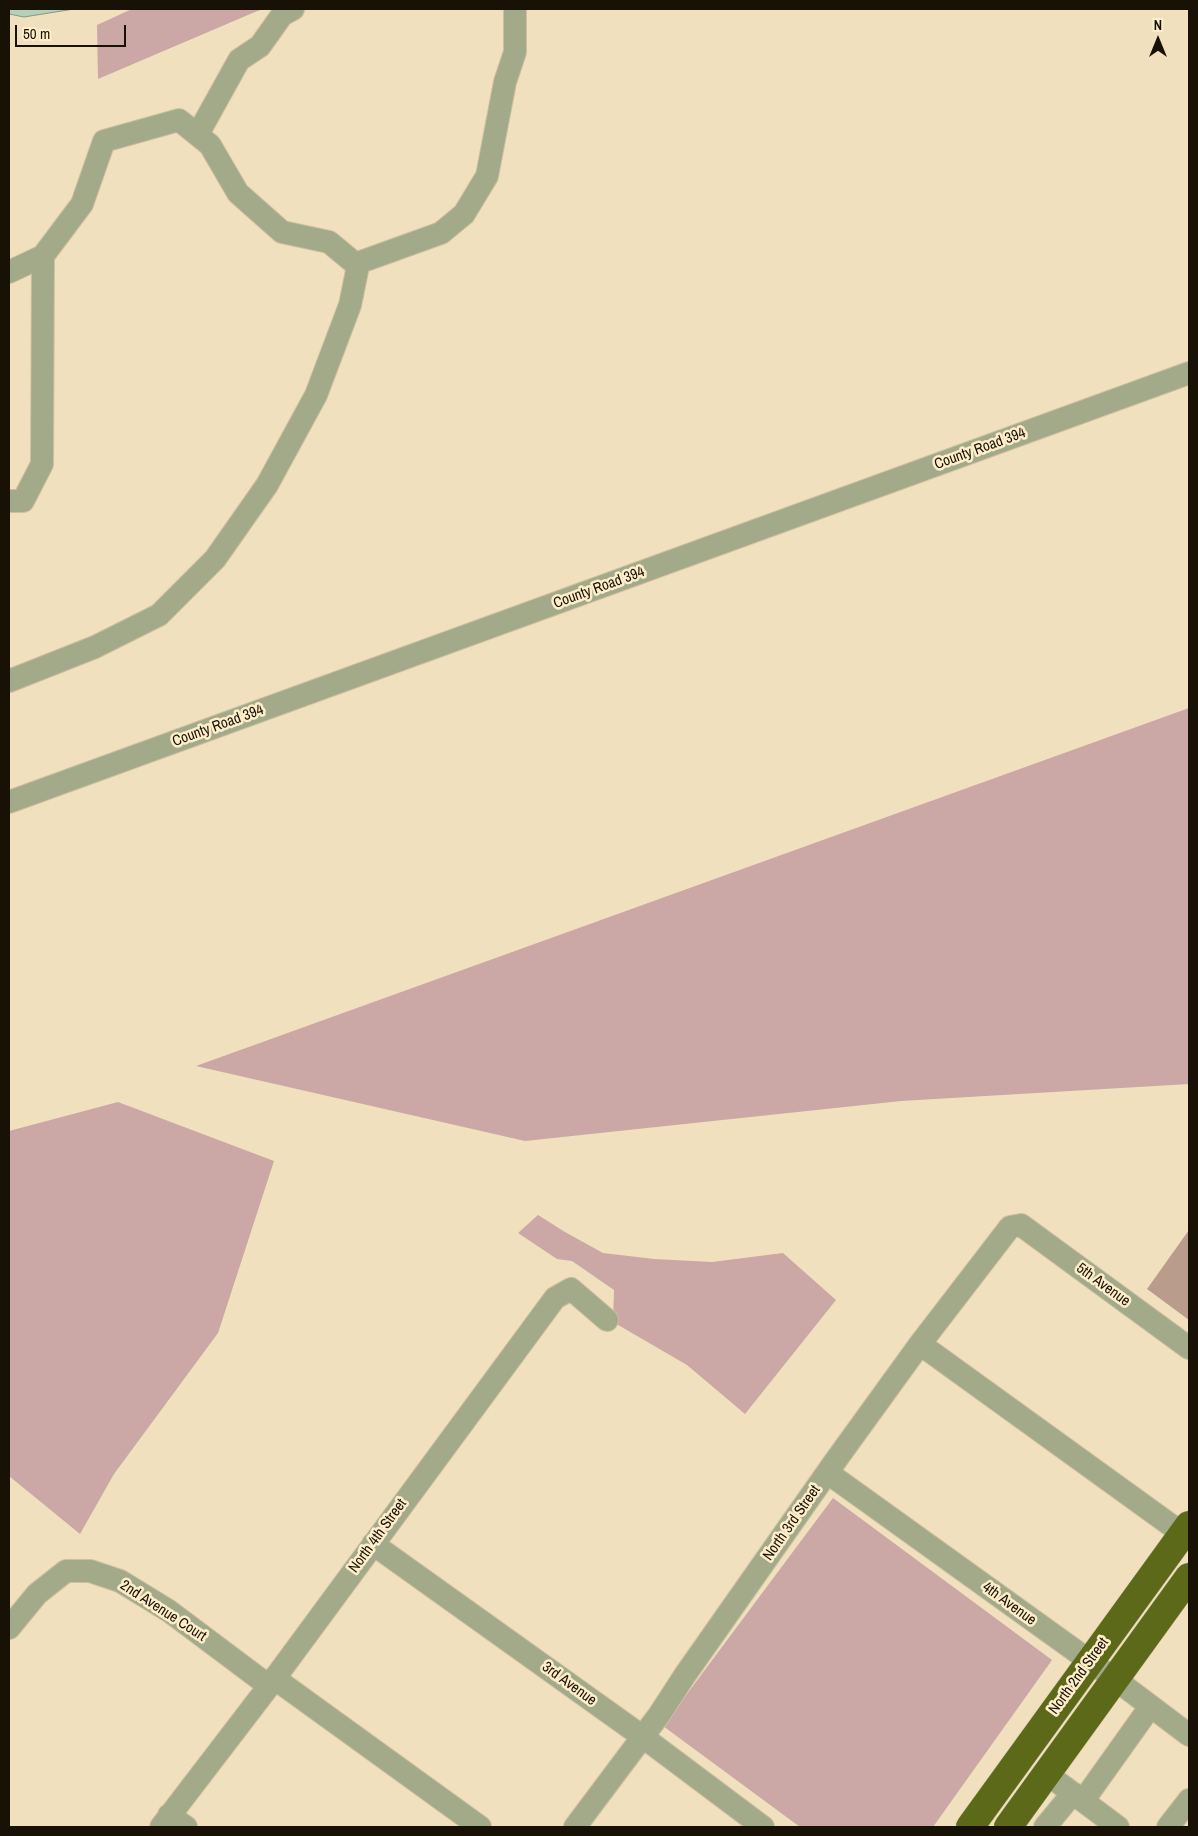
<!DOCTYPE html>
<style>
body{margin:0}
#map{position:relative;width:1198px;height:1836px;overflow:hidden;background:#f1e0bd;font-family:"Archivo Narrow",sans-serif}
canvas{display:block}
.frame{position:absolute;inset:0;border:10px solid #181206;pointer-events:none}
.north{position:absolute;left:1133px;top:15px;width:50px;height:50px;-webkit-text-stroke:4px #feedc9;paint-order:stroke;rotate:0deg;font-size:14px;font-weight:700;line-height:20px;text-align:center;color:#181206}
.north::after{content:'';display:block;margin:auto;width:18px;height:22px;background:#181206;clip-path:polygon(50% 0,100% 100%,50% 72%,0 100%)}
.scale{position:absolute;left:15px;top:25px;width:111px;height:22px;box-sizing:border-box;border:2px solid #181206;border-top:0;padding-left:6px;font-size:15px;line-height:18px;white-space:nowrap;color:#181206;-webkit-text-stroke:4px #feedc9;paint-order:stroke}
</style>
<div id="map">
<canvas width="1198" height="1836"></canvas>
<div class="frame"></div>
<div class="north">N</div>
<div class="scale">50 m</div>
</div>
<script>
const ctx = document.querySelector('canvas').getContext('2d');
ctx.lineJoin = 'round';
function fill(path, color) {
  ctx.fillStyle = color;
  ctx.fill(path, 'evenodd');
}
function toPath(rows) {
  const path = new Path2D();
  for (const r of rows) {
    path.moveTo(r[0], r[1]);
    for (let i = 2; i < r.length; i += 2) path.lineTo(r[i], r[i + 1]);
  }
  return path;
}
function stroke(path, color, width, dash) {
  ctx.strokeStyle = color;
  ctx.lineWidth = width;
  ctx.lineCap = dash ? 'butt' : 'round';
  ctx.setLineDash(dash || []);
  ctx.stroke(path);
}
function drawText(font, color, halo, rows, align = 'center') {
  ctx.font = font + ' "Archivo Narrow",sans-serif';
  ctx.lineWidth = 5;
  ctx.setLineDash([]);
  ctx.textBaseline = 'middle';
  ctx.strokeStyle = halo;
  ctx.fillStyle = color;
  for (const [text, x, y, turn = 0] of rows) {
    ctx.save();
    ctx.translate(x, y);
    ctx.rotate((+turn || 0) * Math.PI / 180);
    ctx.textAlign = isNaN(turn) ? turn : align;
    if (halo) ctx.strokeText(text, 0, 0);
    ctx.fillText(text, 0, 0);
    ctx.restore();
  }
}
const green = toPath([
 [132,9,262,9,98,79,97,25],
 [1189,708,1189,1084,901,1101,525,1141,196,1066],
 [118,1102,274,1161,218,1333,114,1474,80,1534,9,1476,9,1131],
 [538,1215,565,1232,603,1253,654,1259,712,1262,783,1253,836,1300,745,1414,687,1365,613,1322,614,1290,572,1261,557,1259,518,1233],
 [833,1498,1052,1660,933,1827,800,1827,663,1726]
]);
const water = toPath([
 [9,9,74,9,24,17,9,14,9,9]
]);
const building = toPath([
 [1189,1230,1189,1320,1147,1289]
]);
const minor = toPath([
 [198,134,239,60,260,46,282,15,293,9],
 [355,264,441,233,464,214,487,176,505,82,515,52,515,9],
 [9,272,43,256,82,204,104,141,179,120,210,145,238,193,282,232,329,242,358,266,350,305,316,395,267,485,215,559,159,615,95,647,9,681],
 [9,501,23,501,42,464,43,256],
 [9,802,1189,373],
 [920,1344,1183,1534],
 [828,1473,1116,1680,1189,1735],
 [373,1544,643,1737,763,1827],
 [9,1628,37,1594,66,1571,90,1571,120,1581,169,1611,269,1686],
 [274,1678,480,1827],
 [1047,1774,1118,1827],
 [1083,1801,1150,1707],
 [169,1815,186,1827],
 [161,1827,269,1686,555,1298,571,1289,607,1320],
 [575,1827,659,1715,685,1675,836,1460,920,1344,1010,1227,1021,1225,1189,1348],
 [1045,1827,1073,1793],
 [1168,1827,1189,1800]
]);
const highway = toPath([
 [970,1827,1189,1525],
 [1008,1827,1189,1577]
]);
const streetNames = [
 ["County Road 394",980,449,-20],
 ["County Road 394",599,588,-20],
 ["County Road 394",218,726,-20],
 ["5th Avenue",1103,1285,36],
 ["North 3rd Street",792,1523,-55],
 ["North 4th Street",378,1536,-54],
 ["4th Avenue",1009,1604,36],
 ["2nd Avenue Court",163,1611,33],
 ["North 2nd Street",1079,1676,-54],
 ["3rd Avenue",569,1684,36]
];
fill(green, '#cba7a6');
fill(water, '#b4d0ba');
stroke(water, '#859784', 1);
fill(building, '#b99c8b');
stroke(minor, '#cebfa0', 24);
stroke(highway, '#cebfa0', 29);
stroke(minor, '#a2aa89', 22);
stroke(highway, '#5b6919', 28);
drawText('15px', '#181206', '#feedc9', streetNames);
</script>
